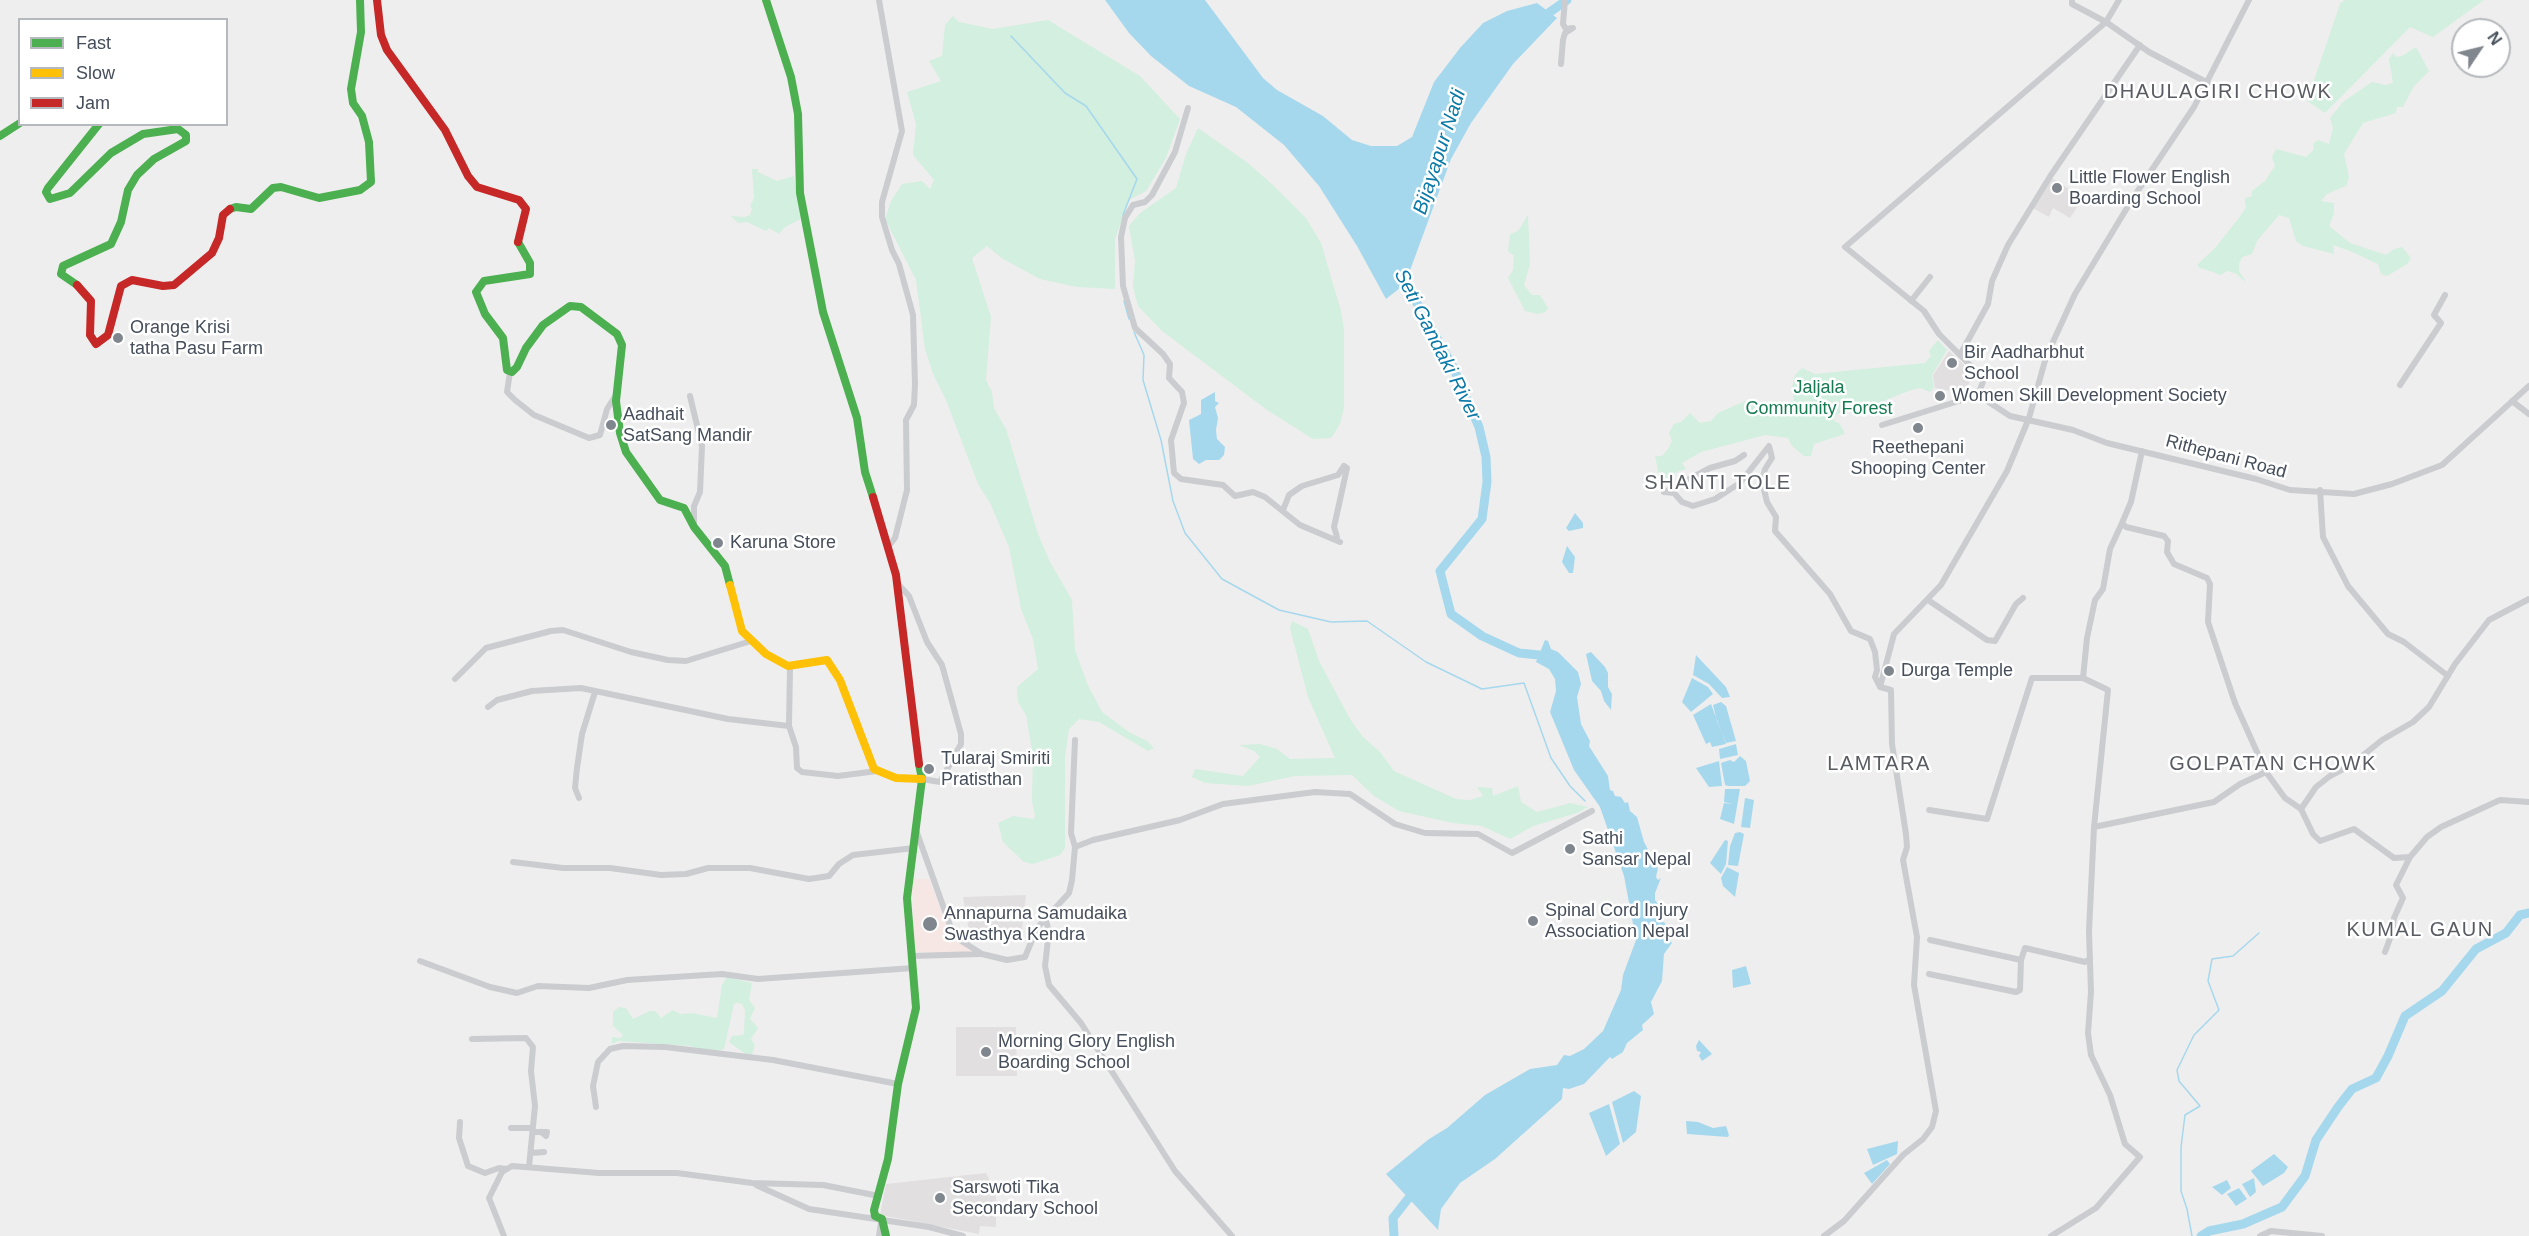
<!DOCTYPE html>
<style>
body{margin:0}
#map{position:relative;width:2529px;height:1236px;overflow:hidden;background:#efeeee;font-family:Arial,sans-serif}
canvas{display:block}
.legend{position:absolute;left:18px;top:18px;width:210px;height:108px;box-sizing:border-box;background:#fff;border:2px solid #b5b8bd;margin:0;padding:8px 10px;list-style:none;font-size:18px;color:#454e5a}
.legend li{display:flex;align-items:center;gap:12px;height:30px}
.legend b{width:30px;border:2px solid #b5b8bd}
.north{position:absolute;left:2451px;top:18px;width:60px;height:60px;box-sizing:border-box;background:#fff;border:2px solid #b5b8bd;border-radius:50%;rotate:55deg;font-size:16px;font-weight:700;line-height:24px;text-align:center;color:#454e5a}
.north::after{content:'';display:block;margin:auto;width:21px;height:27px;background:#80868e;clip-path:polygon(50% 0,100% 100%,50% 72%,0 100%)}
</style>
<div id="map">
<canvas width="2529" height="1236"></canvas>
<ul class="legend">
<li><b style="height:8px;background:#4caf50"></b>Fast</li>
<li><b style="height:8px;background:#ffc107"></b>Slow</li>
<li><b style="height:8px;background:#c62828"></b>Jam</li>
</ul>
<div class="north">N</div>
</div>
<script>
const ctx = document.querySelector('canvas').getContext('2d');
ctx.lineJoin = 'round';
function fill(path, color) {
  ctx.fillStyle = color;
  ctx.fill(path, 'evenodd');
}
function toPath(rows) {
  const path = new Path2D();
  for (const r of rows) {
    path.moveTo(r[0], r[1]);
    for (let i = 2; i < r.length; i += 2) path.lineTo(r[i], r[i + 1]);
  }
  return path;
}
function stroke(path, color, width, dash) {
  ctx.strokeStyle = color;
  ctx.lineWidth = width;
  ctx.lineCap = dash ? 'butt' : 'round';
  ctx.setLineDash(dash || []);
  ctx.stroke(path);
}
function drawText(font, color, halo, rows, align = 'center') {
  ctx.font = font + ' Arial,sans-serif';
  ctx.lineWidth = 5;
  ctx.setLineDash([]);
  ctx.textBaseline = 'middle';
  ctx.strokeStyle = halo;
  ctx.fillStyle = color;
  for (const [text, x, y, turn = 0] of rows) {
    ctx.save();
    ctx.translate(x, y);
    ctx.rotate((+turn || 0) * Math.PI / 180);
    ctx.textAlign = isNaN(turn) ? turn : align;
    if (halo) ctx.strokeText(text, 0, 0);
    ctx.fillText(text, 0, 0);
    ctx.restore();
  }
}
const education = toPath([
 [2052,178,2083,198,2070,218,2053,208,2049,217,2033,208],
 [1949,351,1975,375,1962,393,1935,388,1933,375],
 [1026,895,1021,936,969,931,963,897],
 [956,1027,1016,1027,1017,1076,956,1076],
 [986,1173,996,1192,996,1227,980,1226,979,1234,880,1215,886,1184]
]);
const medical = toPath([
 [912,879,929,879,950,934,971,951,969,954,914,952]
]);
const green = toPath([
 [2344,0,2484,0,2433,37,2410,27,2325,113,2307,101,2340,4],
 [953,16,959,22,993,29,1048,20,1140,76,1180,119,1166,158,1146,191,1129,200,1115,239,1115,289,1077,287,1040,279,1003,259,987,246,972,258,991,317,986,380,992,392,994,408,1006,429,1038,534,1050,562,1072,600,1075,650,1087,683,1102,712,1129,732,1147,741,1154,748,1148,751,1099,722,1079,719,1069,729,1065,757,1065,848,1060,855,1033,864,1024,862,1003,842,998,823,1013,816,1034,819,1035,816,1032,801,1033,756,1026,715,1018,702,1017,687,1038,669,1033,639,1021,609,1009,547,990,503,978,484,946,400,933,374,925,349,916,280,885,219,891,201,902,184,922,181,930,189,934,180,913,155,916,124,907,92,941,81,929,61,942,56,945,25],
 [2416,47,2429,71,2414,86,2403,107,2397,107,2396,113,2363,123,2344,154,2349,177,2346,186,2327,194,2321,201,2334,203,2334,213,2329,226,2350,243,2386,255,2394,249,2402,247,2411,258,2407,264,2387,276,2381,274,2378,264,2350,251,2333,245,2334,254,2303,246,2296,241,2289,218,2279,215,2257,241,2252,254,2242,257,2239,264,2239,271,2247,283,2235,273,2227,271,2221,275,2198,267,2198,264,2215,248,2238,219,2246,208,2245,198,2252,196,2252,191,2265,181,2275,166,2272,157,2276,149,2306,157,2314,149,2313,144,2318,140,2329,144,2333,128,2330,118,2343,102,2372,82,2385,85,2393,83,2389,59,2393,53,2396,57,2402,56],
 [1198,128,1248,163,1275,187,1306,218,1321,243,1341,311,1344,330,1344,408,1340,424,1331,438,1313,439,1267,410,1162,331,1138,306,1133,287,1135,261,1129,226,1140,213,1176,188,1186,154],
 [752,169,758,169,758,172,777,181,794,176,801,219,785,227,779,234,769,228,766,231,747,222,738,223,731,216,745,217,750,215,752,209,750,206,754,198],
 [1528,215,1530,264,1524,285,1532,295,1540,295,1548,308,1545,312,1538,314,1525,311,1508,278,1513,270,1514,255,1508,252,1510,234,1518,231],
 [1938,340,1947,350,1932,375,1934,388,1930,392,1920,388,1911,390,1881,402,1873,409,1838,413,1833,420,1840,424,1845,434,1814,444,1811,456,1804,456,1792,446,1788,438,1765,435,1701,452,1682,463,1686,469,1676,472,1671,479,1645,483,1642,478,1659,474,1655,456,1662,456,1668,449,1672,441,1669,433,1674,424,1681,422,1690,413,1700,423,1711,421,1718,413,1752,398,1753,404,1768,405,1794,401,1792,387,1795,375,1802,368,1815,374,1925,363,1931,356,1929,351],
 [1292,621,1308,629,1319,661,1350,719,1363,737,1380,752,1394,771,1456,799,1470,800,1483,796,1477,787,1492,788,1493,796,1518,786,1521,802,1537,812,1570,803,1588,807,1577,813,1533,826,1510,839,1482,826,1453,823,1399,811,1374,796,1352,775,1295,776,1248,786,1205,783,1192,777,1195,769,1243,776,1260,757,1254,751,1239,745,1260,744,1277,749,1290,759,1335,758,1308,697,1290,628],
 [727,977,752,983,749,1000,755,1008,750,1019,758,1028,751,1039,755,1046,752,1054,748,1056,729,1042,732,1036,743,1035,744,1033,745,1010,742,1004,737,1003,734,1004,724,1049,718,1051,700,1051,691,1046,618,1041,612,1044,612,1037,621,1038,623,1035,613,1026,613,1012,619,1007,626,1008,633,1019,650,1011,655,1011,661,1018,673,1010,680,1014,692,1013,717,1018,722,985]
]);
const water = toPath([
 [1105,0,1205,0,1263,78,1277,90,1323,116,1352,140,1371,146,1397,146,1412,137,1434,82,1460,48,1483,23,1507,11,1537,3,1557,18,1513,64,1471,123,1451,159,1405,284,1386,299,1357,246,1319,186,1284,145,1236,107,1189,86,1151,56,1129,33],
 [1215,392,1215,401,1219,403,1215,407,1218,418,1216,430,1217,439,1225,447,1224,455,1219,460,1206,460,1199,464,1193,459,1189,420,1201,414,1201,400],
 [1575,513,1583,523,1583,528,1569,531,1566,528],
 [1567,546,1575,557,1573,573,1569,573,1562,562],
 [1545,640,1548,641,1551,649,1558,652,1578,672,1581,684,1577,697,1581,724,1590,741,1589,746,1608,776,1610,790,1613,791,1615,796,1621,797,1625,803,1628,802,1630,811,1637,817,1644,842,1658,868,1656,877,1658,880,1661,878,1655,893,1655,900,1665,913,1662,921,1666,924,1668,938,1672,943,1664,954,1662,981,1651,1002,1654,1014,1642,1025,1643,1030,1627,1043,1623,1052,1612,1059,1610,1057,1584,1084,1569,1089,1563,1088,1562,1099,1495,1159,1460,1183,1441,1209,1438,1230,1386,1174,1429,1139,1447,1128,1485,1095,1530,1069,1557,1065,1564,1055,1570,1056,1584,1049,1603,1031,1621,990,1623,975,1636,940,1624,876,1600,807,1574,770,1550,712,1556,691,1555,679,1549,669,1536,662],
 [1591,652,1605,667,1608,673,1608,687,1612,694,1611,710,1604,701,1601,691,1592,681,1586,654],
 [1696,655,1726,687,1730,697,1722,698,1709,684,1693,675],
 [1692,678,1708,687,1713,694,1691,712,1682,702],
 [1721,702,1726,706,1736,741,1726,743,1717,721,1713,705],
 [1711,704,1726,744,1712,747,1710,742,1706,744,1693,715],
 [1736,744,1738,755,1720,759,1719,749],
 [1740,756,1746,761,1750,781,1745,786,1728,786,1725,785,1721,763,1730,760,1734,762],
 [1719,761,1722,786,1709,787,1696,768],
 [1725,789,1740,789,1734,824,1720,819,1724,803,1733,804,1724,802],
 [1745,798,1754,800,1750,828,1741,827],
 [1740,832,1744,834,1738,866,1728,865,1730,846,1735,833],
 [1725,840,1728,841,1726,864,1721,874,1710,863],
 [1727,867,1739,873,1735,897,1723,886,1721,878],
 [1746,966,1751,984,1733,988,1732,970],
 [1699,1040,1712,1054,1702,1061,1699,1056,1701,1052,1697,1051,1696,1046],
 [1634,1091,1641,1096,1636,1132,1623,1143,1612,1102],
 [1609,1104,1620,1144,1606,1156,1589,1113],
 [1686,1121,1698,1122,1713,1128,1726,1126,1729,1135,1728,1137,1687,1134],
 [1898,1141,1897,1154,1873,1165,1867,1149],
 [2274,1154,2288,1167,2284,1173,2263,1186,2251,1171],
 [1887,1160,1890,1164,1872,1184,1864,1173],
 [2254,1178,2256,1192,2250,1197,2242,1184],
 [2227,1180,2231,1188,2222,1195,2212,1187],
 [2239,1188,2247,1199,2236,1206,2227,1194]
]);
const stream = toPath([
 [1011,36,1065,93,1086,106,1137,179,1123,215],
 [1124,301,1129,319],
 [1134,332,1144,355,1143,380,1161,440,1173,501,1185,533,1222,579,1279,610,1331,622,1367,621,1426,662,1482,689,1524,683,1551,758,1570,786,1585,801],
 [2192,1236,2187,1209,2181,1191,2181,1147,2185,1115,2200,1106,2179,1081,2177,1070,2194,1035,2219,1010,2208,981,2212,959,2233,956,2259,933]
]);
const river = toPath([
 [1540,19,1567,0],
 [1401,275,1453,367,1479,427,1486,457,1487,482,1482,519,1440,571,1451,614,1482,636,1519,653,1549,656],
 [1394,1236,1393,1218,1415,1190],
 [2201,1236,2209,1231,2243,1224,2282,1207,2305,1176,2316,1140,2338,1107,2352,1089,2376,1078,2388,1056,2405,1016,2442,991,2476,949,2506,933,2520,915,2529,913]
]);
const street = toPath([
 [879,0,902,131,882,202,882,217,892,250,899,264,913,315,915,384,914,405,906,420,907,490,895,538,888,547],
 [2119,0,2106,22,2149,52,2208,83],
 [2140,45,2051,175,2008,245,1992,281,1988,304,1960,355,1984,379,1978,395,2010,416,2073,430,2107,443,2256,479,2290,490,2354,494,2392,484,2442,465,2529,386],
 [1561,64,1563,40,1565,33,1573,28,1566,29,1563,24,1565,0],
 [1188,108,1175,152,1152,195,1145,202,1133,205,1125,218,1121,237,1123,286,1135,328,1163,354,1170,364,1169,378,1182,392,1184,403,1171,440,1174,473,1181,479,1223,485,1235,496,1253,492,1265,497,1300,525,1340,542],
 [1911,301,1930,277],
 [1960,355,1939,334,1924,311,1845,247,2106,22,2072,4,2072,0],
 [510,372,507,392,515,400,534,415,589,438,600,435,607,409,616,395],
 [2400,385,2441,323,2434,315,2445,295],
 [690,396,702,446,700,492,694,506,694,526],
 [2512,401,2529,414],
 [1882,425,1978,395],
 [2142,451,2131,502,2122,523,2126,527,2164,536,2168,541,2167,552,2174,564,2207,578,2210,584,2208,622,2235,703,2266,772,2285,798,2301,809,2316,787,2330,776,2351,765,2382,740,2413,722,2429,707,2455,664,2489,620,2529,599],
 [2320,490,2323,537,2348,586,2388,634,2404,642,2448,676],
 [1664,492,1674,493,1682,502,1693,506,1715,499,1740,483,1769,446,1772,458,1765,469,1762,481,1767,502,1776,517,1775,531,1830,594,1851,631,1870,639,1875,652,1877,670,1875,677,1880,687],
 [1665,492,1710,468,1735,461,1744,455],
 [1283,510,1289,495,1302,486,1338,475,1344,466,1347,468,1334,527,1337,537,1334,539],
 [898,584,909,596,927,642,942,665,961,734,961,744,940,782,922,779],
 [1928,600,1987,640,1995,641,2016,604,2023,598],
 [455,679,486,648,551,631,563,630,631,652,668,660,686,661,751,641],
 [488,707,497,700,532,691,581,688,728,719,789,726,790,667],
 [789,726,796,747,797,768,802,772,838,776,877,771],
 [579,798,575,788,577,768,582,734,595,692],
 [2301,809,2313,834,2320,841,2354,829,2394,858,2410,857],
 [1929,810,1987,819,2032,678,2083,678],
 [2094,827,2214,802,2240,784,2266,772],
 [916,830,952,931,960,940,982,954,1007,960,1025,957,1037,928,1069,893,1072,880,1075,847,1071,833,1075,740],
 [1075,847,1093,840,1180,820,1223,804,1315,792,1350,794,1395,824,1425,833,1478,834,1512,853,1592,811],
 [513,862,563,868,610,868,661,875,686,874,708,868,750,868,809,879,829,876,839,864,853,855,914,848],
 [1045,918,1049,931,1045,966,1049,985,1081,1023,1175,1171,1232,1236],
 [1930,940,2021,960,2025,948,2085,962,2090,959],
 [2385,952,2392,933,2394,918,2403,898,2396,885,2410,857,2427,837,2441,827,2500,800,2529,802],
 [911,956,981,954],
 [420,961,490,987,517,993,538,986,589,988,627,980,722,974,758,979,913,968],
 [1929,974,2016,992,2020,990,2021,960],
 [472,1039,526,1038,533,1047,531,1071,535,1106,529,1167],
 [596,1107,593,1086,598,1062,610,1049,623,1046,665,1047,773,1060,898,1084],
 [460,1122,459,1138,468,1166,485,1173,499,1168,507,1169],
 [511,1128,533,1128],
 [533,1132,547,1132,546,1136,541,1132],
 [531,1153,544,1152],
 [756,1185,809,1209,929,1227,963,1236],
 [504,1236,489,1198,502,1172,512,1166,599,1173,677,1173,752,1183,823,1185,879,1196],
 [879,1236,881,1222],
 [1824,1236,1844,1221,1903,1155,1923,1139,1932,1127,1936,1111,1914,985,1917,937,1903,860,1907,847,1906,834,1892,744,1891,690,1880,687,1894,634,1941,585,2007,471,2029,418,2046,357,2075,294,2133,198,2194,107,2249,0],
 [2051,1236,2096,1208,2140,1157,2125,1144,2110,1095,2091,1055,2088,1033,2091,992,2089,931,2094,827,2108,690,2083,678,2087,638,2095,600,2103,589,2110,549,2122,523],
 [2260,1236,2271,1231,2322,1236]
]);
const fast = toPath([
 [766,0,791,77,798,114,800,193,823,312,857,418,865,472,873,497],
 [0,136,20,123],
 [230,209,236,207,251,209,273,188,281,187,319,198,360,190,371,182,369,142,362,116,353,103,351,89,361,32,360,0],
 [518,242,530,263,530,274,484,281,476,292,485,314,503,338,507,370,512,372,517,367,526,348,543,325,570,306,581,307,617,334,622,345,616,401,620,433,626,452,660,500,684,508,694,527,725,566,730,585],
 [77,285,61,274,63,266,111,244,121,222,128,190,137,175,154,159,186,141,186,135,178,129,143,134,111,153,70,193,50,199,46,192,48,188,99,124],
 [886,1236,882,1219,875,1216,874,1210,888,1159,898,1084,916,1008,907,898,922,779,919,764]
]);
const slow = toPath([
 [730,585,742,631,766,654,788,666,827,660,840,680,874,769,896,778,922,779]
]);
const jam = toPath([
 [377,0,381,35,387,50,445,130,468,176,477,187,519,200,526,209,518,242],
 [77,285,91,301,90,335,96,344,108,335,121,286,132,280,163,286,174,285,212,253,219,238,223,215,230,209],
 [873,497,896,575,919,764]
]);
const markers = [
 [2057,188,6,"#80868e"],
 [118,338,6,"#80868e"],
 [1952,363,6,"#80868e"],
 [1940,396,6,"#80868e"],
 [611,425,6,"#80868e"],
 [1918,428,6,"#80868e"],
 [718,543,6,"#80868e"],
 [1889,671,6,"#80868e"],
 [929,769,6,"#80868e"],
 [1570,849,6,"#80868e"],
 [1533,921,6,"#80868e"],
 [930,924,8,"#80868e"],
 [986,1052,6,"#80868e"],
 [940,1198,6,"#80868e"]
];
const poiNames = [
 ["Little Flower English",2069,178],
 ["Boarding School",2069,199],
 ["Orange Krisi",130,328],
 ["tatha Pasu Farm",130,349],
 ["Bir Aadharbhut",1964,353],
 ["School",1964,374],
 ["Women Skill Development Society",1952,396],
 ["Aadhait",623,415],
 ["SatSang Mandir",623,436],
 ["Reethepani",1918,448,"center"],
 ["Shooping Center",1918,469,"center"],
 ["Karuna Store",730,543],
 ["Durga Temple",1901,671],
 ["Tularaj Smiriti",941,759],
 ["Pratisthan",941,780],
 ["Sathi",1582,839],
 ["Sansar Nepal",1582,860],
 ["Spinal Cord Injury",1545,911],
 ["Association Nepal",1545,932],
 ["Annapurna Samudaika",944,914],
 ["Swasthya Kendra",944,935],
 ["Morning Glory English",998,1042],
 ["Boarding School",998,1063],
 ["Sarswoti Tika",952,1188],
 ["Secondary School",952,1209]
];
const parkNames = [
 ["Jaljala",1819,388],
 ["Community Forest",1819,409]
];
const streetNames = [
 ["Rithepani Road",2226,457,15]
];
const neighbourhoodNames = [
 ["DHAULAGIRI CHOWK",2218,92],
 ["SHANTI TOLE",1718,483],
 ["LAMTARA",1879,764],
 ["GOLPATAN CHOWK",2273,764],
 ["KUMAL GAUN",2420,930]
];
const waterNames = [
 ["Bijayapur Nadi",1440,152,-72],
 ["Seti Gandaki River",1437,345,63]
];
fill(education, '#e1dfe0');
fill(medical, '#f6e7e4');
fill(green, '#d2efdf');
fill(water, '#a6d8ed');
stroke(stream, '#a6d8ed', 1.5);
stroke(river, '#a6d8ed', 9);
stroke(street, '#cacccf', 6);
stroke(fast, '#4caf50', 8);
stroke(slow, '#ffc107', 8);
stroke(jam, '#c62828', 8);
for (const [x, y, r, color] of markers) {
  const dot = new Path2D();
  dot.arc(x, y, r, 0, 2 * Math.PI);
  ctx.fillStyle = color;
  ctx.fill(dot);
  stroke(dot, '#fff', 2);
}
drawText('18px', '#454e5a', '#fff', poiNames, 'left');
drawText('18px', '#167b51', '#fff', parkNames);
drawText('18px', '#454e5a', '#fff', streetNames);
ctx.letterSpacing = '1.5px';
drawText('20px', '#595c62', '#fff', neighbourhoodNames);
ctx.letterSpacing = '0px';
drawText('italic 20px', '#0b79a7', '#fff', waterNames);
</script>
